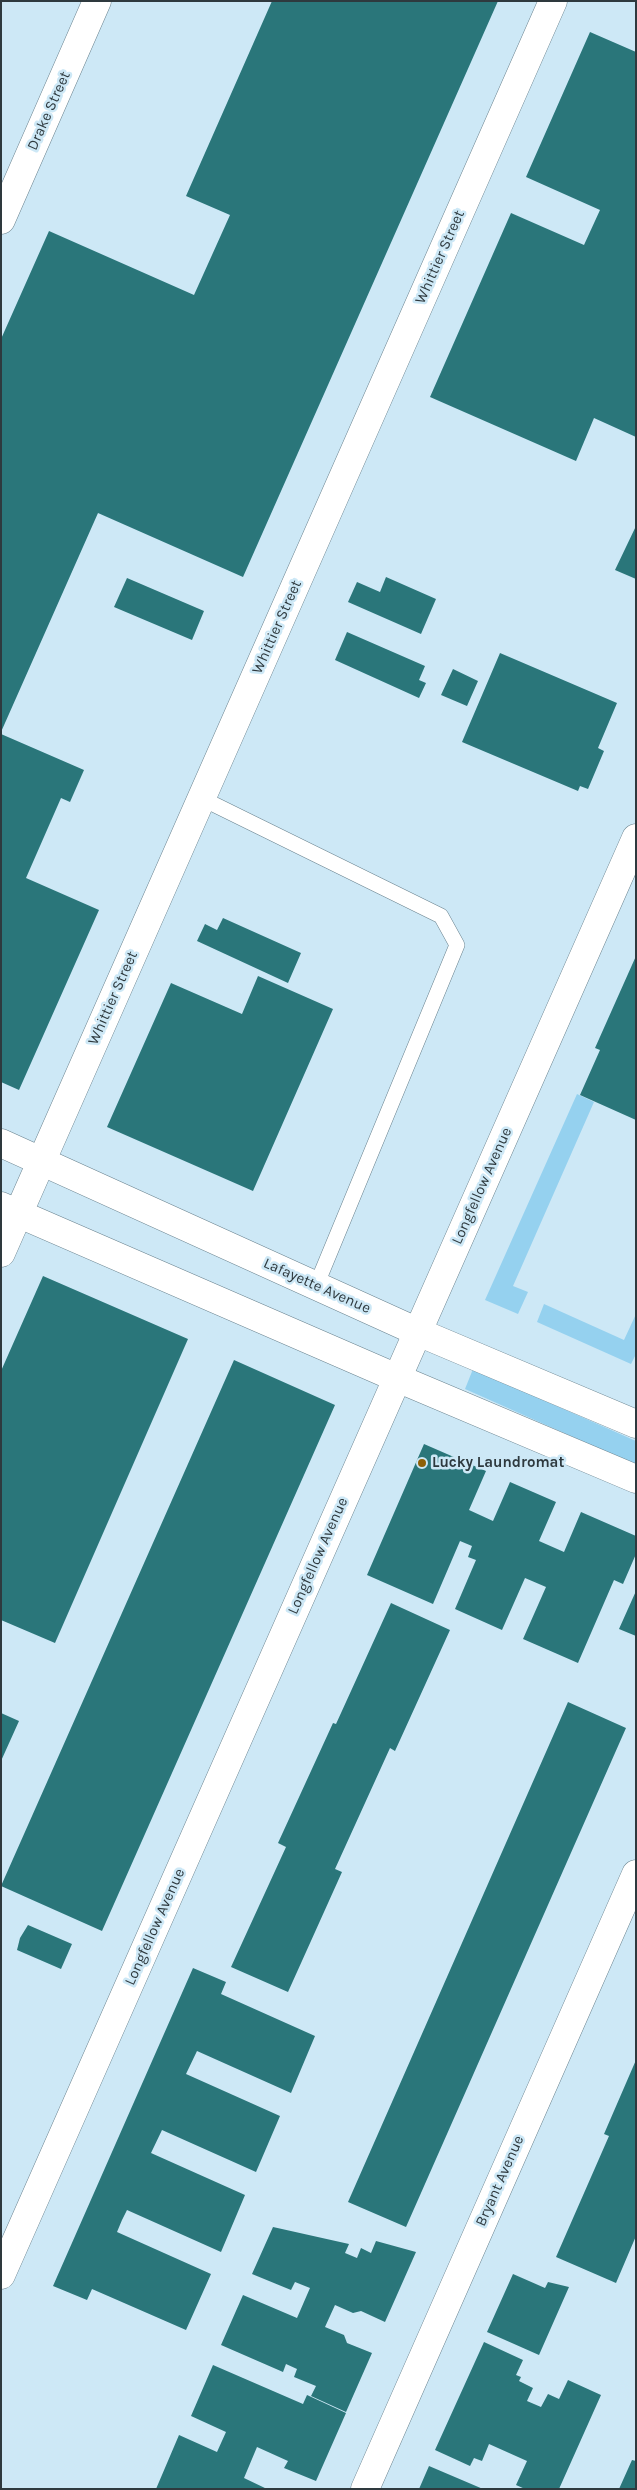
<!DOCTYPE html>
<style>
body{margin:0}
#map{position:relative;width:637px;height:2490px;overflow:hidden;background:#cde8f6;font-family:Karla,sans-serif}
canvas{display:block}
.frame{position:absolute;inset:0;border:2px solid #2e393e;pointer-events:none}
</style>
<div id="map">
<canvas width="637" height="2490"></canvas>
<div class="frame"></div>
</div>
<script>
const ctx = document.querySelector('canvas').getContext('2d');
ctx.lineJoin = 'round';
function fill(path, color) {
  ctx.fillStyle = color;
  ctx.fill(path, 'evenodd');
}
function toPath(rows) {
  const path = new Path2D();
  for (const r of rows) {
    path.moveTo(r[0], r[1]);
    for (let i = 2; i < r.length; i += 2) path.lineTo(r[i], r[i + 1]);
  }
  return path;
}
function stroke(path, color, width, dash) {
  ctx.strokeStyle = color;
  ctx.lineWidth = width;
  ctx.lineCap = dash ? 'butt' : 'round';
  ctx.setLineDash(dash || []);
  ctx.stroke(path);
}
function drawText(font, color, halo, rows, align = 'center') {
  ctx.font = font + ' Karla,sans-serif';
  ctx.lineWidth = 5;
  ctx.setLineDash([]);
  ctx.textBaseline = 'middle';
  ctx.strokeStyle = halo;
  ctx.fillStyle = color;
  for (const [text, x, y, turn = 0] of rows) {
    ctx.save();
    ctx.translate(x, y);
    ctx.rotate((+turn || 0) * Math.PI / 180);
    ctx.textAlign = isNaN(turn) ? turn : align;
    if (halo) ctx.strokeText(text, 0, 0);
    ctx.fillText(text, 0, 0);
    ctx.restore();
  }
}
const green = toPath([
 [577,1094,594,1102,513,1286,528,1292,518,1314,485,1300],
 [544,1304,624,1340,636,1314,636,1354,631,1364,537,1322],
 [473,1369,636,1441,636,1465,465,1389]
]);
const building = toPath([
 [272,1,498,1,243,577,98,513,1,732,1,339,49,231,194,295,230,215,186,196],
 [590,32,636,52,636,437,594,418,576,461,430,397,511,213,584,245,600,210,526,177],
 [636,526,636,579,615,570],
 [386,577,436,599,421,634,348,602,357,582,380,592],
 [127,578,204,611,192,640,114,607],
 [347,632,425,666,419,680,426,683,419,698,335,660],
 [500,653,617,703,598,748,604,751,588,789,580,786,578,791,462,742],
 [453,669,478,681,467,706,441,695],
 [1,734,84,770,70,802,61,798,26,878,99,910,19,1090,1,1082],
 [223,918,301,953,288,983,197,941,205,924,217,930],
 [636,956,636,1120,580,1095,600,1050,595,1048],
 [258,976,333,1009,253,1191,107,1127,171,983,242,1014],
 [43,1276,188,1339,55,1643,1,1620,1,1371],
 [234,1360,335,1405,102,1931,1,1886],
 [424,1444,486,1471,469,1510,493,1521,510,1482,556,1502,539,1541,564,1552,581,1512,636,1536,636,1554,623,1584,614,1580,578,1663,523,1639,546,1587,525,1578,502,1630,455,1609,476,1560,468,1557,472,1546,460,1541,433,1604,367,1575],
 [636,1591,636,1636,619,1629],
 [391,1603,450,1630,395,1751,390,1748,335,1869,342,1872,288,1992,231,1967,286,1847,278,1843,333,1723,336,1724],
 [568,1702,626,1728,406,2227,348,2202],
 [1,1713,19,1721,1,1761],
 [28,1925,72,1944,61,1969,17,1950,20,1938],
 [193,1968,226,1982,221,1994,315,2036,291,2093,197,2051,186,2074,280,2116,256,2172,162,2130,151,2153,245,2195,221,2252,127,2210,122,2220,117,2232,211,2274,186,2330,92,2289,87,2300,53,2286],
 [636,2060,636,2236,616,2283,556,2257,609,2136,604,2134],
 [273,2227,349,2244,345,2253,357,2258,361,2248,371,2253,376,2241,416,2252,385,2322,361,2311,353,2313,335,2305,325,2327,344,2335,347,2343,372,2353,346,2412,311,2396,316,2386,294,2377,297,2369,286,2364,283,2372,221,2345,243,2295,297,2318,310,2288,295,2282,291,2290,252,2274],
 [513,2274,545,2288,548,2282,569,2287,539,2355,487,2332],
 [484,2342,523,2360,516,2375,521,2377,519,2381,533,2388,527,2401,541,2407,548,2394,559,2399,568,2380,601,2395,559,2489,525,2489,516,2485,527,2461,489,2444,482,2461,474,2458,470,2466,435,2450],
 [213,2365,303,2404,307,2395,346,2413,316,2481,284,2468,288,2461,257,2447,244,2478,267,2489,156,2489,179,2435,217,2452,226,2432,191,2416],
 [632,2460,636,2461,636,2489,619,2489],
 [429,2466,483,2489,419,2489]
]);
const service = toPath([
 [201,798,441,916,457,945,316,1286]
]);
const minor = toPath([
 [1,220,97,1],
 [1,1253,553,1],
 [1,2275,636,838],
 [365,2489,636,1874]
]);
const tertiary = toPath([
 [1,1143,418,1332,636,1424],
 [1,1206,397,1378,636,1479]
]);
const markers = [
 [422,1463,5,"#8e6008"]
];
const streetNames = [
 ["Drake Street",49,111,-66],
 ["Whittier Street",440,257,-66],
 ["Whittier Street",277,627,-66],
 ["Whittier Street",113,998,-66],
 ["Longfellow Avenue",482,1186,-66],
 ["Lafayette Avenue",317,1286,24],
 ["Longfellow Avenue",318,1556,-66],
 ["Longfellow Avenue",155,1927,-66],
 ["Bryant Avenue",500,2181,-66]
];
const poiNames = [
 ["Lucky Laundromat",432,1463]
];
fill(green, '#95d1ef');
fill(building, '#2a767a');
stroke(service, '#69828e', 16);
stroke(minor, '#69828e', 29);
stroke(tertiary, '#69828e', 29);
stroke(service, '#fff', 15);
stroke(minor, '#fff', 28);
stroke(tertiary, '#fff', 28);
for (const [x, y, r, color] of markers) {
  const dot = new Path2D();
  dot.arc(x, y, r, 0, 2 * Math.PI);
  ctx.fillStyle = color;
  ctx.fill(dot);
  stroke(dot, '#cde8f6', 2);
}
drawText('15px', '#2e393e', '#cde8f6', streetNames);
drawText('bold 15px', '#2e393e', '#cde8f6', poiNames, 'left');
</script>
